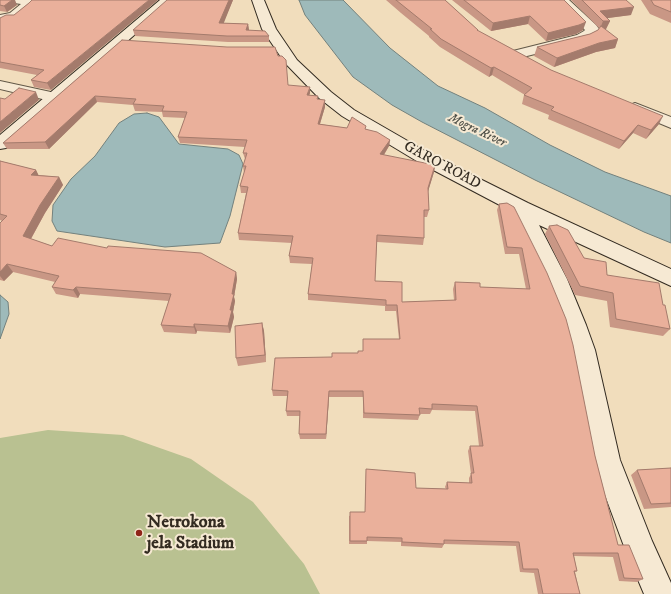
<!DOCTYPE html>
<style>
body{margin:0}
canvas{display:block;background:#f1ddbc}
</style>
<canvas width="671" height="594"></canvas>
<script>
const ctx = document.querySelector('canvas').getContext('2d');
ctx.lineJoin = 'round';
function fill(path, color) {
  ctx.fillStyle = color;
  ctx.fill(path, 'evenodd');
}
function toPath(rows) {
  const path = new Path2D();
  for (const r of rows) {
    path.moveTo(r[0], r[1]);
    for (let i = 2; i < r.length; i += 2) path.lineTo(r[i], r[i + 1]);
  }
  return path;
}
function stroke(path, color, width, dash) {
  ctx.strokeStyle = color;
  ctx.lineWidth = width;
  ctx.lineCap = dash ? 'butt' : 'round';
  ctx.setLineDash(dash || []);
  ctx.stroke(path);
}
function drawText(font, color, halo, rows, align = 'center') {
  ctx.font = font + ' "IM FELL DW Pica",serif';
  ctx.lineWidth = 4;
  ctx.setLineDash([]);
  ctx.textBaseline = 'middle';
  ctx.strokeStyle = halo;
  ctx.fillStyle = color;
  for (const [text, x, y, turn = 0] of rows) {
    ctx.save();
    ctx.translate(x, y);
    ctx.rotate((+turn || 0) * Math.PI / 180);
    ctx.textAlign = isNaN(turn) ? turn : align;
    if (halo) ctx.strokeText(text, 0, 0);
    ctx.fillText(text, 0, 0);
    ctx.restore();
  }
}
const green = toPath([
 [48,430,123,435,191,459,253,502,304,564,320,594,0,594,0,438]
]);
const water = toPath([
 [299,0,343,0,390,48,438,86,485,108,550,145,605,172,671,196,671,243,644,232,535,180,422,122,392,105,353,77,305,15,299,0],
 [147,113,159,117,179,144,228,149,239,155,243,164,230,216,220,243,165,247,57,231,52,221,53,205,71,179,95,156,119,123,134,114,147,113],
 [0,295,8,302,9,314,0,339,0,295]
]);
const street = toPath([
 [12,0,36,0,37,2,31,9,16,20,9,20,0,25,0,15,10,13,21,4,14,3,12,0],
 [556,0,569,0,596,25,599,29,594,37,587,41,523,57,518,58,513,57,511,54,513,51,577,35,584,31,585,30,556,0],
 [0,81,60,94,63,97,60,100,55,102,0,89,0,81],
 [635,103,671,117,671,128,630,111,627,108,630,105,635,103]
]);
const secondary = toPath([
 [160,0,174,0,6,148,0,149,0,135,160,0],
 [252,0,264,0,276,29,297,60,331,92,354,110,432,155,528,203,671,269,671,286,539,225,567,279,586,325,595,350,620,460,652,541,671,583,671,594,644,594,625,549,592,460,571,350,564,325,545,279,513,212,420,163,342,116,319,98,285,63,262,29,252,0]
]);
const wall = toPath([
 [0,0,17,5,7,12,0,11],
 [233,0,223,23,248,24,249,30,269,36,269,42,228,42,135,36,133,30],
 [386,0,445,0,478,30,478,31,551,70,659,124,646,139,633,133,619,149,548,119,549,115,522,104,524,95,525,95,492,75,489,77,440,47,429,37,429,36,401,13],
 [452,0,564,0,583,30,576,34,546,41,528,24,491,31],
 [571,0,626,0,631,15,607,18,610,21,606,29,604,29,618,39,615,48,596,52,554,67,534,56,537,47,590,34,598,30,599,28],
 [641,0,671,0,671,23,650,14],
 [29,3,51,90,34,87,31,80,37,75,0,68,0,18,14,15],
 [122,40,288,85,310,93,309,95,318,99,325,107,320,124,347,128,366,129,390,140,389,146,384,155,435,165,434,172,428,191,429,210,427,217,424,217,424,238,423,245,377,242,375,281,402,302,454,300,453,289,455,282,480,287,526,289,519,254,505,254,497,210,499,204,507,203,595,456,618,545,643,579,637,582,619,581,613,557,574,556,577,571,575,572,580,594,538,594,534,573,520,572,516,546,444,544,442,548,401,546,401,542,367,541,367,544,349,544,349,516,365,512,366,469,416,488,446,489,445,487,447,482,469,483,469,478,471,474,468,451,470,446,479,446,475,411,432,410,430,414,420,414,418,420,363,418,363,397,329,397,326,439,300,439,299,434,300,416,287,416,286,411,287,396,273,396,272,390,332,357,358,353,363,351,363,339,399,339,396,311,385,311,385,306,308,300,308,294,312,264,290,263,289,256,292,243,239,240,238,233,246,193,241,193,240,186,244,173,243,166,245,159,243,153,245,147,180,143,178,137,185,118,163,117,162,112,135,111,133,105,97,102,49,149,7,149,3,143],
 [0,161,36,170,38,175,59,177,63,185,45,213,31,239,52,246,107,248,236,272,237,279,234,297,235,301,233,312,234,317,230,333,197,331,196,334,164,332,161,325,169,301,80,294,78,298,56,294,52,287,55,282,13,272,4,281,0,280,0,223,2,221,0,220],
 [549,226,584,258,607,275,663,305,670,329,663,336,610,327,607,301,575,295,545,234],
 [262,323,264,331,266,362,238,366,236,358],
 [671,468,671,507,644,509,631,475,637,470]
]);
const shadedWall = toPath([
 [12,0,15,0,17,5,7,12,4,6],
 [149,0,158,0,51,90,47,83],
 [229,0,233,0,221,30,219,23],
 [634,7,631,15,601,19,600,11],
 [530,16,528,24,491,31,493,23],
 [603,21,610,21,606,29,600,29],
 [586,22,583,30,576,34,546,41,548,33],
 [248,24,249,30,247,37,246,30],
 [618,39,615,48,596,52,554,67,557,58,599,43],
 [494,67,492,75,489,77,491,68],
 [310,87,310,93,307,102,307,95],
 [36,92,39,100,0,133,0,122],
 [95,96,97,102,49,149,45,142],
 [325,100,325,107,318,130,318,124],
 [663,116,659,124,646,139,651,130],
 [638,125,633,133,619,149,624,141],
 [390,140,389,146,380,161,380,154],
 [435,165,434,172,427,195,428,188],
 [36,170,40,178,31,175],
 [59,177,63,185,45,213,28,244,23,236,40,205],
 [7,264,13,272,4,281,0,276,0,272],
 [236,272,237,279,234,297,235,301,233,312,234,317,230,333,228,326,232,294],
 [76,287,80,294,78,298,73,290],
 [262,323,264,331,266,362,265,355],
 [194,324,197,331,196,334,194,327],
 [329,391,329,397,326,439,326,434]
]);
const building = toPath([
 [0,0,12,0,4,6,0,5,0,0],
 [32,0,149,0,47,83,31,80,44,70,0,62,0,18,6,15,14,15,29,3,32,0],
 [167,0,229,0,219,23,248,24,246,30,265,31,269,36,227,36,133,30,167,0],
 [396,0,445,0,478,30,477,30,551,70,663,116,651,130,638,125,624,141,551,110,554,107,524,95,532,88,494,67,491,68,441,39,430,29,432,29,396,0],
 [464,0,564,0,586,22,579,25,548,33,530,16,493,23,464,0],
 [582,0,626,0,634,7,600,11,610,21,603,21,582,0],
 [651,0,671,0,671,12,654,5,651,0],
 [601,26,618,39,599,43,557,58,537,47,590,34,598,30,601,26],
 [122,40,227,47,275,47,278,56,282,56,286,60,288,85,310,87,307,95,318,96,317,99,325,100,318,124,347,128,352,117,366,126,365,129,377,132,390,140,380,154,435,165,428,188,429,210,424,210,424,238,377,235,375,281,402,282,402,302,456,300,455,282,480,283,480,287,530,289,522,248,507,247,499,204,507,203,514,207,547,273,566,319,573,345,595,456,618,545,629,545,643,579,624,578,618,553,573,553,577,571,574,571,580,594,543,594,538,569,523,569,519,542,444,540,444,544,402,542,402,538,367,537,367,541,350,541,350,512,365,512,366,469,415,473,416,488,448,489,447,482,472,483,471,473,474,473,470,446,483,446,477,406,432,404,432,409,419,408,420,415,364,413,363,391,329,391,326,434,299,434,300,411,286,411,288,391,272,390,275,358,332,357,332,353,358,353,358,351,363,351,363,339,400,339,397,305,386,305,386,300,308,294,313,258,289,256,293,236,238,233,248,187,240,186,246,166,243,166,247,153,243,153,247,140,178,137,187,112,162,111,164,106,133,104,136,99,95,96,45,142,3,143,122,40],
 [19,88,36,92,0,122,0,98,5,99,19,88],
 [0,161,36,170,31,175,59,177,40,205,23,236,52,246,58,238,107,248,108,246,201,253,236,272,232,294,234,294,230,310,232,310,228,326,194,324,194,327,161,325,171,294,76,287,73,290,52,287,59,276,7,264,0,272,0,223,7,216,0,214,0,161],
 [557,225,568,230,584,258,606,262,607,275,659,283,663,305,665,305,670,329,616,319,613,293,580,286,549,226,557,225],
 [262,323,265,355,236,358,235,326,262,323],
 [671,468,671,503,651,504,637,470,671,468]
]);
const markers = [
 [139,533,4,"#8f2418"]
];
const farWaternames = [
 ["Mogra River",477,131,25]
];
const streetNames = [
 ["GARO ROAD",442,166,28]
];
const nearPoinames = [
 ["Netrokona",147,523],
 ["jela Stadium",147,544]
];
fill(green, '#b9c191');
fill(water, '#9ebaba');
stroke(water, '#73817d', 1);
stroke(street, '#625848', 2);
stroke(secondary, '#332b21', 2);
fill(street, '#f6e9d3');
fill(secondary, '#f6e9d3');
fill(wall, '#c99785');
fill(shadedWall, '#a47b6c');
fill(building, '#eab09b');
stroke(building, '#a47b6c', 1);
for (const [x, y, r, color] of markers) {
  const dot = new Path2D();
  dot.arc(x, y, r, 0, 2 * Math.PI);
  ctx.fillStyle = color;
  ctx.fill(dot);
  stroke(dot, '#f6e9d3', 1.5);
}
drawText('italic 13px', '#4e4f47', '#f6e9d3', farWaternames);
drawText('15px', '#332b21', '#f6e9d3', streetNames);
drawText('bold 18px', '#332b21', '#f6e9d3', nearPoinames, 'left');
</script>
